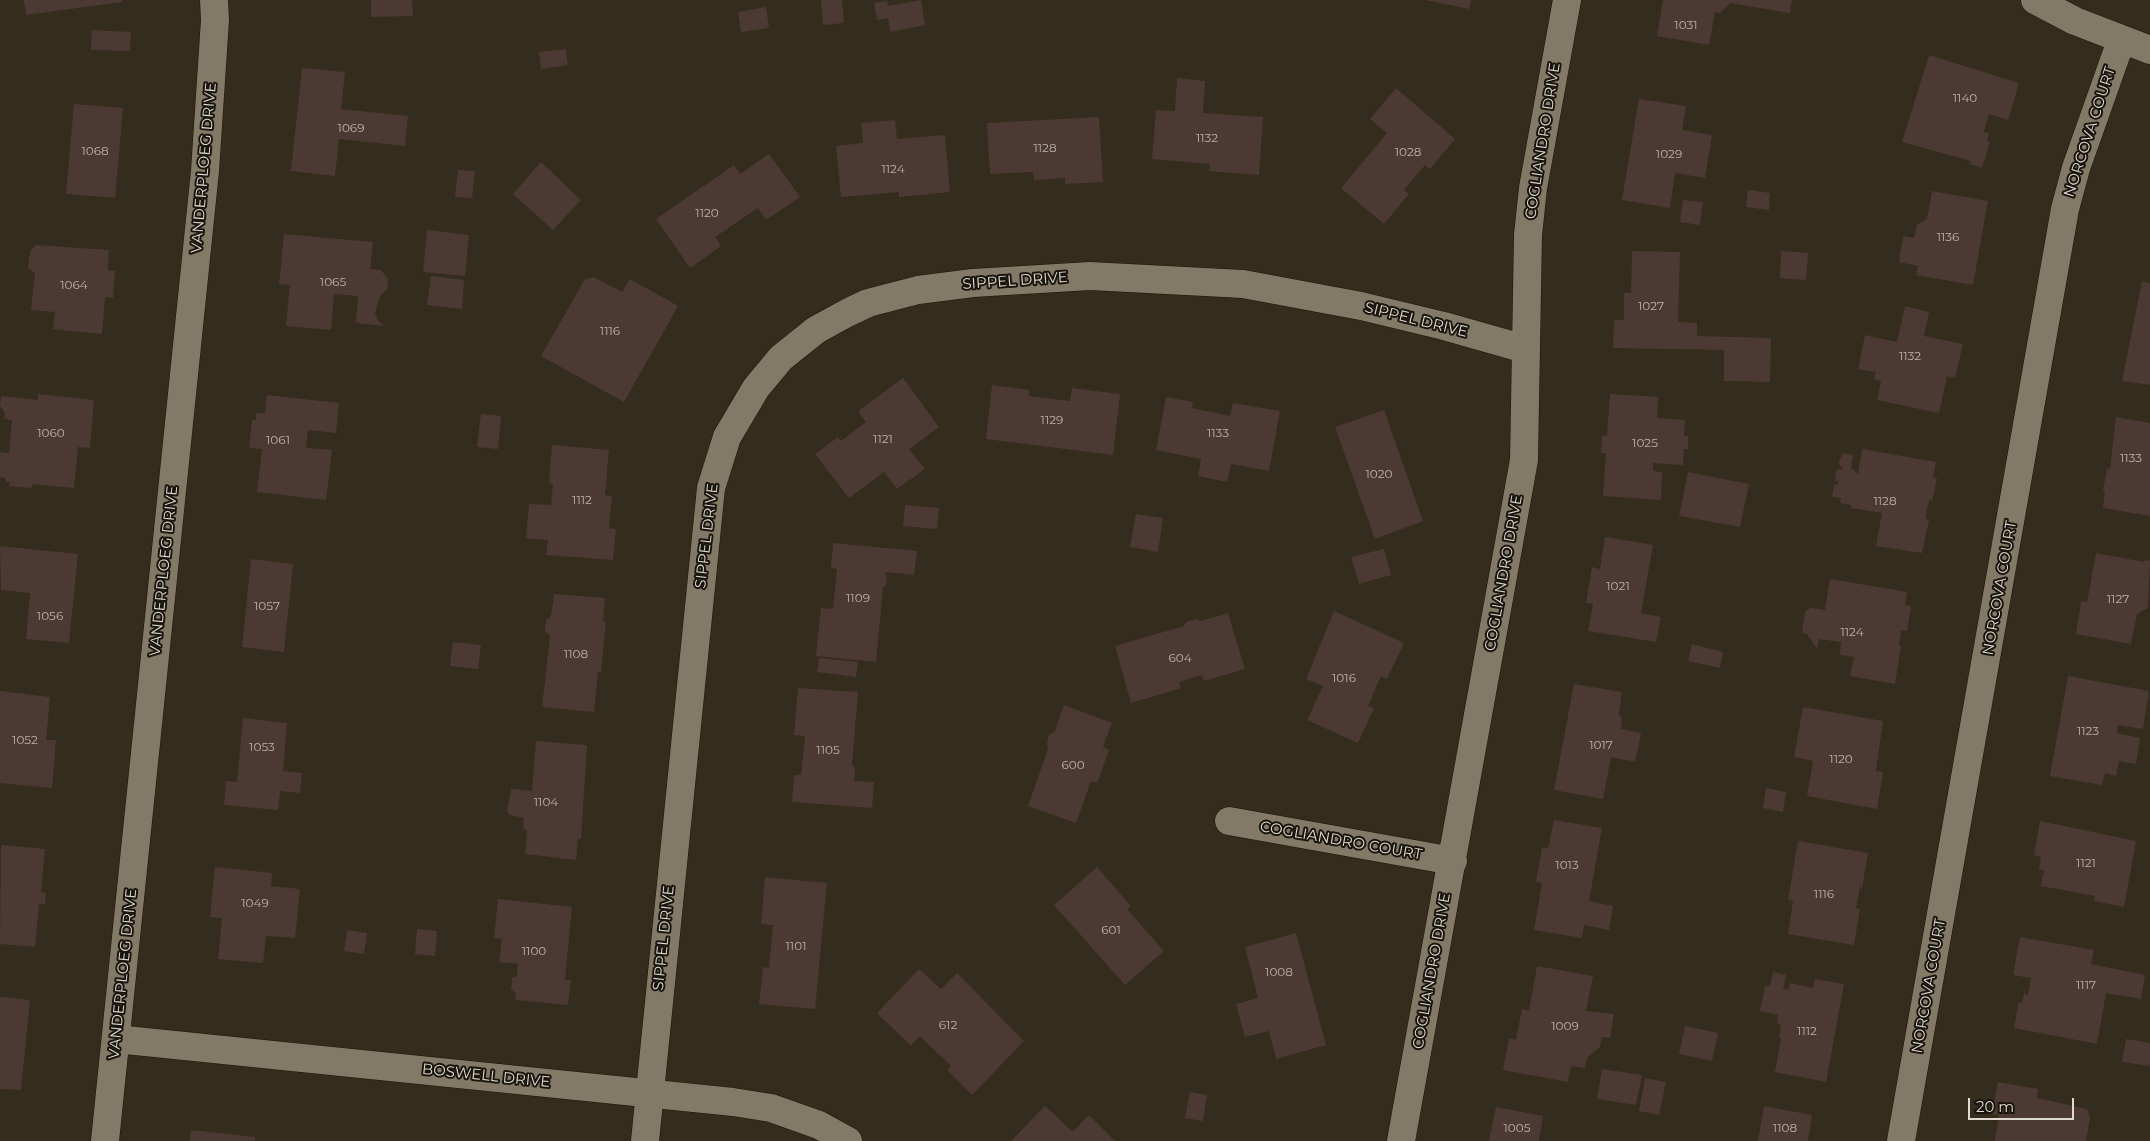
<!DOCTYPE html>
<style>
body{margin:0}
#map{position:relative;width:2150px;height:1141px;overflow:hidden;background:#342c1c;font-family:Montserrat,sans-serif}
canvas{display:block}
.scale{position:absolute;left:1968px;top:1098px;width:106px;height:22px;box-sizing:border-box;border:2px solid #dfdad0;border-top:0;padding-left:6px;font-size:15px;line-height:18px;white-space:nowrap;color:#dfdad0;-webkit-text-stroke:4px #19150e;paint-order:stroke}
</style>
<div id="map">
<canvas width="2150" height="1141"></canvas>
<div class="scale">20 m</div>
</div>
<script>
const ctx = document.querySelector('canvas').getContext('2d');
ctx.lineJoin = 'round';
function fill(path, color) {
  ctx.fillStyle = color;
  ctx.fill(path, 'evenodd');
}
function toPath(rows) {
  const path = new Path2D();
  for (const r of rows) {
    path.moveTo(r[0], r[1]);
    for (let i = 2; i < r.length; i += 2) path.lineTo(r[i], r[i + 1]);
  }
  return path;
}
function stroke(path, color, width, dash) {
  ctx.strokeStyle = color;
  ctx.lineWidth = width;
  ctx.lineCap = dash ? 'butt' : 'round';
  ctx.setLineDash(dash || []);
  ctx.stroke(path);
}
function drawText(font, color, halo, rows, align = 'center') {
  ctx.font = font + ' Montserrat,sans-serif';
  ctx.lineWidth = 4;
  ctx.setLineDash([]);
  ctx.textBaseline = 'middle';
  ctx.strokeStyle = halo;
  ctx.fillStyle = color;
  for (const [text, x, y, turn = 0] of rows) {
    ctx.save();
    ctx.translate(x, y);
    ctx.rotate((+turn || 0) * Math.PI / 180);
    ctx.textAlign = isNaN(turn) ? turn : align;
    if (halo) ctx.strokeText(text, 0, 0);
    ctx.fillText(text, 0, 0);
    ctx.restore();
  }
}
const building = toPath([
 [24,0,122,0,122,2,26,15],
 [371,0,412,0,413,16,371,17],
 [821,0,842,0,844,23,823,25],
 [921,0,925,25,890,32,888,18,877,20,874,3,887,1,888,6],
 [1425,0,1471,0,1469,9],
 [1663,0,1792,0,1790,13,1730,3,1720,13,1715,12,1709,45,1657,36],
 [766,7,769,28,741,32,738,12],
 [92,30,131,32,130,51,91,50],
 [566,49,568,65,541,69,539,52],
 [1929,55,2019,83,2008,120,1989,114,1984,132,1989,133,1987,141,1990,142,1982,168,1970,164,1971,161,1902,142],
 [302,68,345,72,341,109,408,116,405,146,339,139,335,176,291,171],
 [1177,78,1205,81,1203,113,1263,117,1259,175,1209,171,1210,164,1152,159,1156,110,1175,111],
 [1396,88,1455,139,1430,169,1425,165,1404,190,1409,194,1384,224,1341,188,1387,133,1370,119],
 [1639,99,1686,106,1682,130,1712,135,1705,178,1675,173,1670,208,1622,200],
 [74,104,123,108,115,198,66,194],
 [1099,117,1103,182,1065,184,1065,178,1034,180,1033,172,990,174,987,123],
 [895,120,897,139,945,135,950,192,899,197,899,192,841,197,836,146,863,143,861,123],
 [769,154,800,197,766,220,758,208,715,237,721,246,690,268,656,219,734,165,740,174],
 [541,162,581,200,553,230,513,194],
 [458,170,475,171,472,198,455,197],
 [1748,190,1770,193,1769,210,1746,207],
 [1932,191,1988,201,1973,285,1916,275,1918,266,1899,262,1903,236,1914,238,1917,225,1927,219],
 [1683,200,1703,202,1700,225,1680,222],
 [427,230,469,235,465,276,423,272],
 [284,234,373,242,370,269,381,270,388,279,387,289,380,296,375,313,378,320,384,326,356,323,358,296,334,294,331,330,286,326,290,285,279,284],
 [36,245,109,250,108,270,115,271,113,298,105,297,102,334,53,329,55,312,31,310,35,273,28,268,30,251],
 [1632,251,1680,252,1678,322,1697,323,1697,336,1771,338,1770,382,1724,381,1724,350,1613,348,1614,320,1624,320,1624,293,1631,293],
 [1781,251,1808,253,1806,280,1780,278],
 [431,276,464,280,462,309,427,305],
 [594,277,622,292,630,279,678,306,624,402,541,356,585,279],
 [2142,281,2150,283,2150,385,2122,381],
 [1905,306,1929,312,1924,336,1963,344,1955,378,1947,377,1939,413,1877,400,1881,381,1874,379,1876,372,1858,369,1865,335,1897,342],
 [903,378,939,427,909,449,925,469,897,489,884,472,849,498,815,454,838,437,841,441,866,422,858,411],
 [992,385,1029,390,1029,396,1070,401,1072,388,1120,394,1113,455,986,439],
 [38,394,94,400,90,448,78,447,74,488,32,484,32,488,9,486,10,482,6,482,6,478,0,477,0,452,9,453,12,420,4,419,5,413,0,406,1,396,38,400],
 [1610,394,1658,397,1657,418,1685,420,1684,436,1688,436,1688,449,1684,449,1683,465,1653,463,1653,471,1662,472,1661,500,1603,496,1606,453,1601,453,1602,436,1607,436],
 [267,395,339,403,336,433,308,430,306,448,332,450,326,500,257,492,262,449,249,448,252,420,256,420,256,413,265,414],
 [1166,397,1193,402,1192,408,1230,416,1233,403,1280,411,1269,471,1231,464,1227,482,1198,476,1201,459,1156,450],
 [1384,410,1423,521,1375,539,1335,427],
 [481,414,501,416,498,449,477,447],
 [2116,417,2150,423,2150,516,2103,508,2105,491,2103,491,2107,468,2110,469],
 [552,445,609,450,605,495,612,496,609,528,616,529,613,560,546,555,548,540,526,538,529,504,551,505,553,484,549,483],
 [1862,449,1936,462,1933,478,1937,478,1932,501,1929,500,1925,519,1929,520,1922,553,1876,546,1882,513,1851,508,1851,505,1840,503,1841,498,1832,497,1834,484,1838,485,1839,481,1835,481,1836,471,1843,468,1838,463,1843,453,1853,455,1851,468,1858,474],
 [1688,472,1749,484,1740,527,1679,516],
 [905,505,939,508,937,529,903,526],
 [1136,514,1163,518,1158,552,1130,547],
 [1605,537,1653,545,1641,613,1661,617,1656,642,1588,631,1593,604,1586,603,1592,567,1600,569],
 [833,543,917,551,914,575,885,572,887,578,886,585,883,588,876,662,816,656,821,608,833,609,837,569,831,568],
 [0,546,78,554,69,643,26,639,30,593,1,590],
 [1384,549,1391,575,1359,584,1351,557],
 [2096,553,2144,562,2145,560,2150,561,2148,608,2137,614,2131,644,2076,634,2081,601,2087,602],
 [251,559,293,564,284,652,242,647],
 [1830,579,1907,592,1905,605,1911,606,1907,631,1901,630,1899,646,1901,646,1895,684,1850,676,1854,657,1840,655,1841,642,1819,639,1817,649,1807,634,1802,633,1805,611,1811,608,1825,610],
 [554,594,605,598,603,621,606,622,601,672,598,672,594,712,542,707,550,636,545,631,546,620,551,616],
 [1334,611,1404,643,1387,679,1381,676,1368,706,1374,708,1358,743,1307,720,1323,686,1306,679],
 [1228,613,1245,669,1204,681,1202,675,1179,682,1181,688,1131,703,1115,646,1184,626,1186,622,1196,619,1201,621],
 [453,642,481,645,478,669,450,666],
 [1692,644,1723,652,1720,668,1688,661],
 [819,658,858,662,856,677,817,672],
 [2068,676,2149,691,2143,729,2118,725,2117,733,2140,738,2136,764,2119,761,2116,776,2105,773,2102,785,2050,776],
 [1574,684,1622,692,1619,714,1622,719,1621,729,1641,733,1635,762,1611,757,1603,799,1554,790],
 [798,688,858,692,852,765,855,768,854,781,874,782,872,808,792,802,794,775,801,775,805,736,794,735],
 [0,691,50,697,46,740,56,740,52,788,0,783],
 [1064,705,1112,723,1103,747,1109,750,1097,783,1091,781,1076,823,1028,806,1048,749,1047,744,1049,735,1055,731],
 [1803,707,1883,721,1876,771,1883,772,1877,809,1807,796,1813,761,1794,757],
 [243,718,287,723,283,771,302,773,300,793,280,791,278,810,224,805,226,781,237,782],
 [536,741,587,745,581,839,578,839,576,860,525,854,527,831,523,828,524,818,510,815,507,812,511,789,532,791],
 [1766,788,1786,792,1783,812,1763,808],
 [1554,820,1602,828,1589,901,1613,906,1609,930,1584,925,1582,938,1534,930,1542,883,1536,882,1542,847,1548,849],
 [2040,821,2136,841,2124,907,2094,901,2095,896,2041,886,2044,870,2039,870,2041,857,2034,855],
 [1798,841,1868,853,1862,888,1860,887,1856,908,1860,909,1854,945,1788,934,1793,901,1788,900],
 [1,845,45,849,41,892,46,893,45,904,39,904,35,947,0,944],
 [215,867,272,873,271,886,300,889,295,938,266,936,263,963,218,959,222,918,210,917],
 [1097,867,1131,906,1127,909,1164,951,1125,985,1054,905],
 [765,877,827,883,815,1009,759,1004,763,967,769,968,773,925,761,924],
 [498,899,572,907,565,980,571,980,568,1005,515,1000,516,994,511,989,512,978,517,976,518,964,499,962,502,939,494,938],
 [417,929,437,931,435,956,415,954],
 [347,930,367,933,364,954,344,951],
 [1296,933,1326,1045,1276,1059,1269,1031,1245,1037,1236,1004,1258,998,1245,947],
 [2020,937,2094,950,2091,964,2145,975,2141,999,2106,993,2097,1044,2014,1028,2019,1002,2022,1003,2024,993,2028,995,2031,978,2013,975],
 [1537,966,1593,976,1586,1011,1614,1014,1610,1038,1602,1037,1600,1047,1587,1058,1585,1068,1571,1066,1568,1082,1503,1070,1509,1038,1516,1040,1522,1009,1529,1011],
 [919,969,941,989,957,973,1024,1041,972,1095,947,1070,951,1066,920,1036,911,1046,877,1013],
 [1773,972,1786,975,1783,989,1789,990,1790,983,1813,988,1815,979,1844,984,1826,1082,1775,1072,1781,1038,1779,1038,1781,1025,1777,1024,1778,1015,1760,1011,1765,986,1770,986],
 [0,997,30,1000,21,1090,0,1089],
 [1685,1026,1718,1033,1712,1061,1679,1054],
 [2126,1039,2150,1043,2150,1066,2122,1062],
 [1602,1069,1642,1075,1636,1105,1597,1099],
 [1645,1078,1666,1082,1659,1115,1639,1111],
 [1998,1082,2038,1089,2037,1098,2087,1109,2090,1117,2086,1141,1995,1141,1999,1115,1992,1114],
 [1190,1092,1207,1095,1203,1121,1185,1118],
 [1045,1106,1073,1132,1089,1115,1115,1141,1011,1141],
 [1764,1106,1812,1115,1808,1141,1758,1141],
 [1496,1107,1543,1116,1539,1141,1489,1141],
 [191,1130,255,1137,255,1141,190,1141]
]);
const minor = toPath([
 [2035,0,2075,21,2150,50],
 [1229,821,1453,861],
 [116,1039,733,1102,771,1108,819,1125,848,1141],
 [105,1141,205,171,215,20,214,0],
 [645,1141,711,488,727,437,756,388,781,358,816,330,847,313,868,303,918,290,973,283,1090,276,1243,284,1361,306,1444,326,1525,349],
 [1401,1141,1524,460,1528,235,1533,188,1567,0],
 [1901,1141,2065,209,2076,168,2121,41]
]);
const numberNames = [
 ["1031",1686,25],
 ["1140",1965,98],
 ["1069",351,128],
 ["1132",1207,138],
 ["1128",1045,148],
 ["1068",95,151],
 ["1028",1408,152],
 ["1029",1669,154],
 ["1124",893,169],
 ["1120",707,213],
 ["1136",1948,237],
 ["1065",333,282],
 ["1064",74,285],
 ["1027",1651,306],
 ["1116",610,331],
 ["1132",1910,356],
 ["1129",1052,420],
 ["1060",51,433],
 ["1133",1218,433],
 ["1121",883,439],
 ["1061",278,440],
 ["1025",1645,443],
 ["1133",2131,458],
 ["1020",1379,474],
 ["1112",582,500],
 ["1128",1885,501],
 ["1021",1618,586],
 ["1109",858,598],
 ["1127",2118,599],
 ["1057",267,606],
 ["1056",50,616],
 ["1124",1852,632],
 ["1108",576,654],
 ["604",1180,658],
 ["1016",1344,678],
 ["1123",2088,731],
 ["1052",25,740],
 ["1017",1601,745],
 ["1053",262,747],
 ["1105",828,750],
 ["1120",1841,759],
 ["600",1073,765],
 ["1104",546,802],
 ["1121",2086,863],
 ["1013",1567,865],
 ["1116",1824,894],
 ["1049",255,903],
 ["601",1111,930],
 ["1101",796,946],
 ["1100",534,951],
 ["1008",1279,972],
 ["1117",2086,985],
 ["612",948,1025],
 ["1009",1565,1026],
 ["1112",1807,1031],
 ["1005",1517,1128],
 ["1108",1785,1128]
];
const streetNames = [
 ["NORCOVA COURT",2090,132,-72],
 ["COGLIANDRO DRIVE",1543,141,-81],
 ["VANDERPLOEG DRIVE",204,168,-85],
 ["SIPPEL DRIVE",1015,281,-4],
 ["SIPPEL DRIVE",1416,320,14],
 ["SIPPEL DRIVE",707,536,-83],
 ["VANDERPLOEG DRIVE",164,571,-84],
 ["COGLIANDRO DRIVE",1504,573,-80],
 ["NORCOVA COURT",2000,588,-80],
 ["COGLIANDRO COURT",1341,841,10],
 ["SIPPEL DRIVE",664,938,-84],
 ["COGLIANDRO DRIVE",1432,971,-80],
 ["VANDERPLOEG DRIVE",123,974,-84],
 ["NORCOVA COURT",1929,986,-80],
 ["BOSWELL DRIVE",486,1076,6]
];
fill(building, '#4d3934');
stroke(minor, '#1c1406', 29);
stroke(minor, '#837967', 28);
drawText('12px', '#bab2a9', null, numberNames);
drawText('15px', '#dfdad0', '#19150e', streetNames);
</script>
